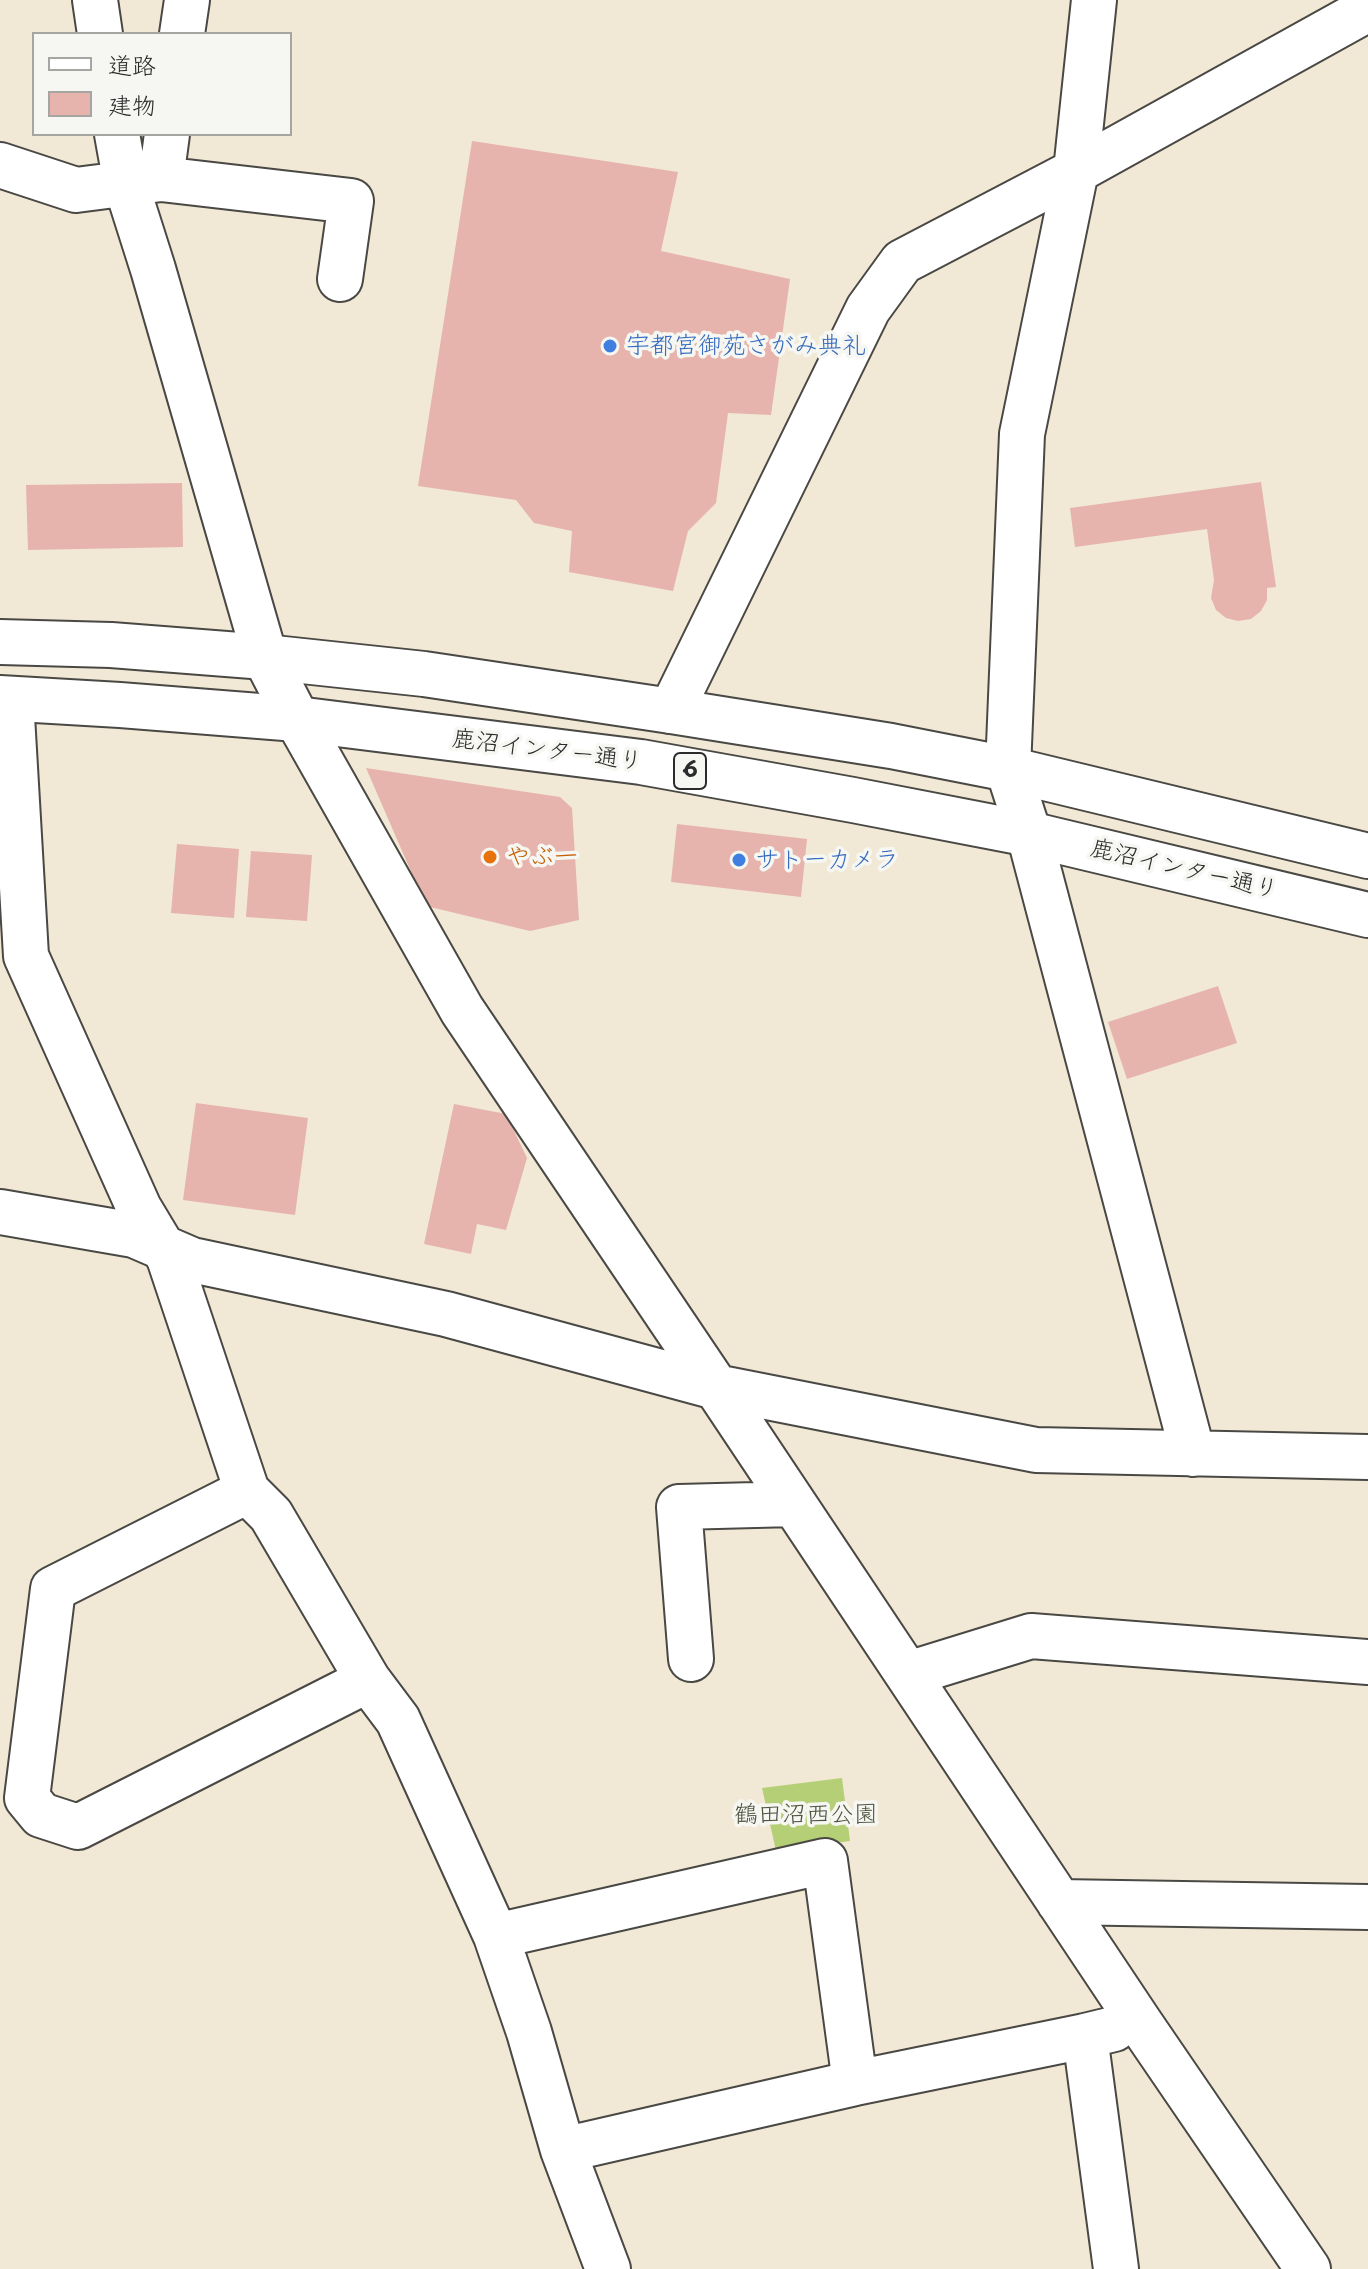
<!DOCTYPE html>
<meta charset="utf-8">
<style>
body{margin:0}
#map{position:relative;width:1368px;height:2269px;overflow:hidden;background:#f1e9d5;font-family:"Playpen Sans","Klee One",sans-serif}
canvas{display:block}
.legend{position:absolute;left:32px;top:32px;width:260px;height:104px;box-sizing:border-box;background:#f6f6f2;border:2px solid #a5a5a2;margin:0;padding:10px 14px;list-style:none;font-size:24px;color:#2b2b2b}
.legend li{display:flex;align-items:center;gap:16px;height:40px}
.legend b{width:40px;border:2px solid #a5a5a2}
</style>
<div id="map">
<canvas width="1368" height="2269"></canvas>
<ul class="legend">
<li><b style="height:10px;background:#fff"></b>道路</li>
<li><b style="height:22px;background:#e6b4ac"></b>建物</li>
</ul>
</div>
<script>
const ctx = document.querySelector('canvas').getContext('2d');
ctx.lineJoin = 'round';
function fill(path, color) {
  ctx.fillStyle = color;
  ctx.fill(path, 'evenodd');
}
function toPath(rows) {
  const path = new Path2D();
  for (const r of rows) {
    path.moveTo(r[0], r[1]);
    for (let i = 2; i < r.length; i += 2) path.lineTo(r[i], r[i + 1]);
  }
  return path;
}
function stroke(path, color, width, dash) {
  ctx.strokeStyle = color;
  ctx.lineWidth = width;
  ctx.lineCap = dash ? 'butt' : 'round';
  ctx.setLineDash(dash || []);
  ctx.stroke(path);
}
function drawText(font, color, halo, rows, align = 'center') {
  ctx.font = font + ' "Playpen Sans","Klee One",sans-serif';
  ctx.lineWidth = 7;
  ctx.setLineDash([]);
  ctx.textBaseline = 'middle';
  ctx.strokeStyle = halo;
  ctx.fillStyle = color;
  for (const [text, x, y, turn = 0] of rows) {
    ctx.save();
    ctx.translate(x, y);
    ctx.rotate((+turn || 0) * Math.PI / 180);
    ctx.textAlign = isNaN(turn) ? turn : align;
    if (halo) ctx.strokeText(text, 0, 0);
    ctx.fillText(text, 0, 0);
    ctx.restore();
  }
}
const green = toPath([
 [842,1778,850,1841,776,1851,762,1788]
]);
const building = toPath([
 [472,141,678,172,661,251,790,279,771,415,728,413,716,503,688,531,673,591,569,572,572,531,534,523,516,500,418,486],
 [1261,482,1276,587,1267,588,1267,600,1261,611,1251,619,1238,621,1226,618,1216,610,1211,598,1214,580,1207,529,1075,547,1070,508],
 [182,483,183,547,28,550,26,485],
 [366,768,560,797,572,808,579,920,530,931,426,906],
 [677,824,807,839,801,897,671,882],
 [177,844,239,849,234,918,171,913],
 [251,851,312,855,307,921,246,917],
 [1218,986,1237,1043,1127,1079,1108,1022],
 [196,1103,308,1118,295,1215,183,1200],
 [454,1104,506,1114,527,1158,506,1230,477,1224,471,1254,424,1244]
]);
const minor = toPath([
 [95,0,100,34],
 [1094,0,1076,171,1022,434,1008,769,1029,834,1193,1454],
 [182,34,187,0],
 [117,134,126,184,153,269,265,657,297,719,462,1010,716,1387,1140,2023,1308,2269],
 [0,165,76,190,161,179,351,201,340,279],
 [161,179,167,134],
 [11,699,26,956,139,1208,169,1258,247,1491,271,1515,368,1680,398,1720,496,1936,529,2032,563,2150,608,2269],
 [671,711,868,309,902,262,1076,171,1368,9],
 [0,1212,134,1235,192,1260,446,1314,716,1387,1036,1450,1368,1457],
 [247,1491,53,1589,27,1798,41,1815,78,1827,368,1680],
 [691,1659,679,1507,794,1504],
 [908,1674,1031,1636,1368,1662],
 [1059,1902,1368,1907],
 [496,1936,825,1861,855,2083],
 [1114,2029,1085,2036,1116,2269],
 [563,2150,855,2083,1085,2036]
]);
const major = toPath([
 [0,642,111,645,265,657,424,674,671,711,891,746,1008,769,1368,856],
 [0,698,120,705,297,719,641,762,853,800,1029,834,1368,915]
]);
const markers = [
 [610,346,8,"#3f7fe0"],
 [490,857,8,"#e8710a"],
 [739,860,8,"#3f7fe0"]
];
const shields = [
 [690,771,32]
];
const shieldNames = [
 ["6",690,771]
];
const shopNames = [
 ["宇都宮御苑さがみ典礼",626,346],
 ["サトーカメラ",755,860]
];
const streetNames = [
 ["鹿沼インター通り",547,751,7],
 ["鹿沼インター通り",1184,870,13]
];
const foodNames = [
 ["やぶ一",506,857]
];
const parkNames = [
 ["鶴田沼西公園",806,1815]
];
fill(green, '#b4cf75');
fill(building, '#e6b4ac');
stroke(minor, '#494844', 48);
stroke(major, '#494844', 48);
stroke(minor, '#fff', 44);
stroke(major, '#fff', 44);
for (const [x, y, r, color] of markers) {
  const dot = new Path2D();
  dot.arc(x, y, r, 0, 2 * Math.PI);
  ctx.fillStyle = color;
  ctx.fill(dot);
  stroke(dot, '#f6f6f2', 3);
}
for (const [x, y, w] of shields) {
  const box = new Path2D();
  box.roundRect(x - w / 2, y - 18, w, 36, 6);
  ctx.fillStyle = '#f6f6f2';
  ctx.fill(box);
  stroke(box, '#2b2b2b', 2);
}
drawText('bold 22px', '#2b2b2b', null, shieldNames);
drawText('24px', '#366cbe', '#f6f6f2', shopNames, 'left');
drawText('24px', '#2b2b2b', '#f6f6f2', streetNames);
drawText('24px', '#c56008', '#f6f6f2', foodNames, 'left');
drawText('24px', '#4d543e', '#f6f6f2', parkNames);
</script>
